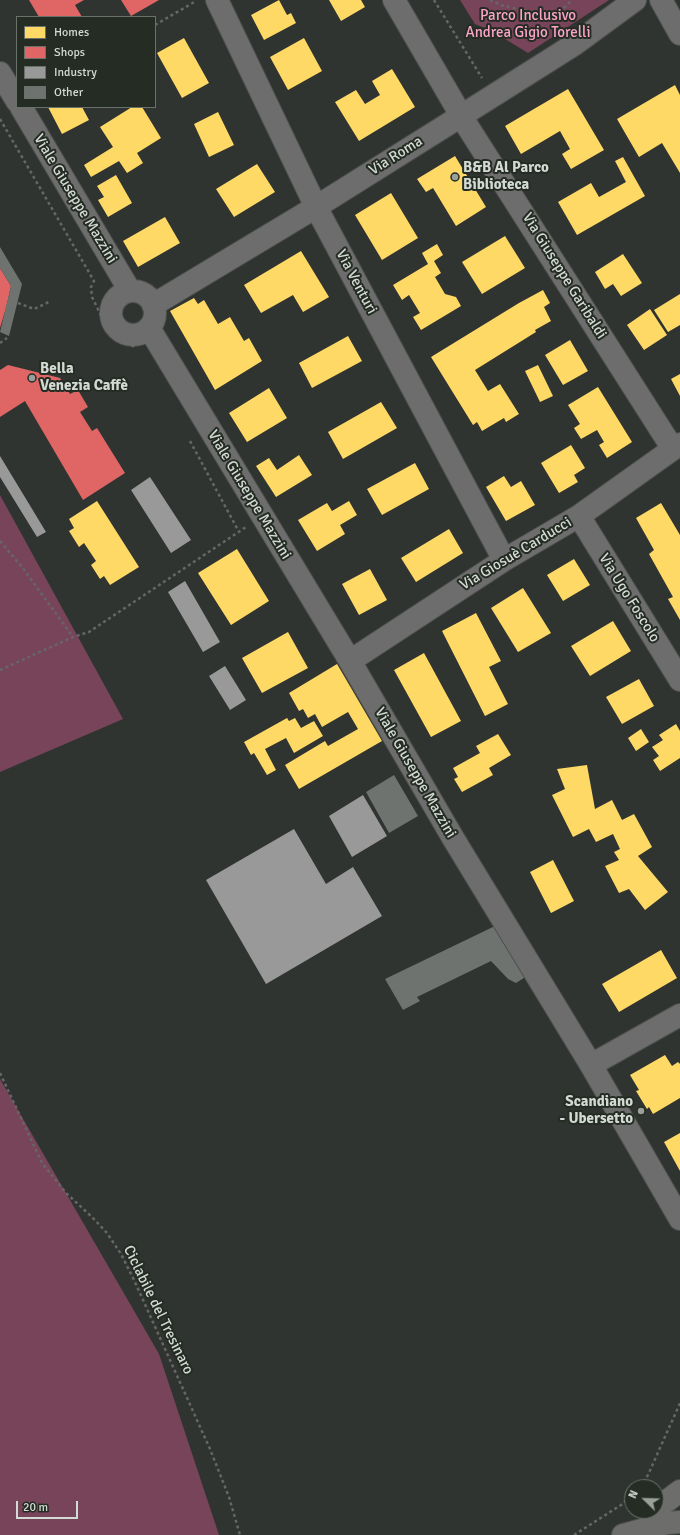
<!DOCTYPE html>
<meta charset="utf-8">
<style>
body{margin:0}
#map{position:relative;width:680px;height:1535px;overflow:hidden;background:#303430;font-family:Signika,sans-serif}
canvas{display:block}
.legend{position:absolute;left:16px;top:16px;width:140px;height:92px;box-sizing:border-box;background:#242c24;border:1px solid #6a716a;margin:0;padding:5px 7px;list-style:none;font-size:12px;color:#d3d9d3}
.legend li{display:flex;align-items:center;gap:8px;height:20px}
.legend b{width:20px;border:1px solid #6a716a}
.north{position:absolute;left:624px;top:1479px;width:40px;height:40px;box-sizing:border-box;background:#242c24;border:1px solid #6a716a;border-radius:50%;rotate:293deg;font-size:11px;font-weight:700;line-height:16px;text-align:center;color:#d3d9d3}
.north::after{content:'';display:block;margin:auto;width:14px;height:18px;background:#9a9f9a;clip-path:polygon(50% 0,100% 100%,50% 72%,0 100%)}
.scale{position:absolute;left:16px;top:1501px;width:62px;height:18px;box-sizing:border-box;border:2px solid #d3d9d3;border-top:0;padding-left:5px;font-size:12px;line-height:14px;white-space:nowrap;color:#d3d9d3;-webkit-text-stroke:3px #242c24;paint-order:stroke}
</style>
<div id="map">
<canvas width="680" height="1535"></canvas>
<ul class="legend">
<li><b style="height:11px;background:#ffd966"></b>Homes</li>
<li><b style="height:11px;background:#e06666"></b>Shops</li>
<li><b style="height:11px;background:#999"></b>Industry</li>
<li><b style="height:11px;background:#6f736f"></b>Other</li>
</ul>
<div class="north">N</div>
<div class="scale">20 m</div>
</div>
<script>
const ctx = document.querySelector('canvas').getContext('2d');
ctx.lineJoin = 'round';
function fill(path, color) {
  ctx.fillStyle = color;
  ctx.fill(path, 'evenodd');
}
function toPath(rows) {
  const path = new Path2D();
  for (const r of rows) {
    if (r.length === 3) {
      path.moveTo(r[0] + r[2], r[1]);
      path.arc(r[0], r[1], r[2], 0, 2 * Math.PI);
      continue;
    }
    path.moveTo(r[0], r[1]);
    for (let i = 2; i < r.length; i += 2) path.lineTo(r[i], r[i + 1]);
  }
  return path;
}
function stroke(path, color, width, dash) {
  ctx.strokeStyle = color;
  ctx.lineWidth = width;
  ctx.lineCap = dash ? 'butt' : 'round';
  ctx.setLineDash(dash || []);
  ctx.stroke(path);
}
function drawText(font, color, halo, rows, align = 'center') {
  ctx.font = font + ' Signika,sans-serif';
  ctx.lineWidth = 4;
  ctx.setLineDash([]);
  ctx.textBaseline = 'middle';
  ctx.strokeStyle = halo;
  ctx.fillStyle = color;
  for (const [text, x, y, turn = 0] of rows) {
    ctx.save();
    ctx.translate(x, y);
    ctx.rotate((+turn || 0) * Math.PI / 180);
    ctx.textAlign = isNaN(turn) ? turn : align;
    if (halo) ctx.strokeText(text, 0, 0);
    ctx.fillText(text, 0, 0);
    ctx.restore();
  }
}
const green = toPath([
 [460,0,609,0,528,53,492,31,475,24],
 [0,495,123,719,0,772],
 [0,1079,159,1354,219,1535,0,1535]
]);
const homes = toPath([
 [279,0,287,15,291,13,296,23,264,40,251,15],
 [329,0,361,0,365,7,341,21],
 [184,38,209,83,182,98,157,53],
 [304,38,322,71,288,90,270,57],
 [392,69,415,107,359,141,335,102,356,90,365,104,380,95,372,81],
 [675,85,680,95,680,173,662,143,639,157,617,119],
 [568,89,604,150,571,169,562,154,570,149,560,131,521,154,505,126],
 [48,107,82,107,89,120,62,134],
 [132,107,142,107,161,138,137,153,143,163,127,173,119,161,91,177,84,165,113,147,100,127],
 [218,112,234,145,209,157,194,124],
 [455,156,486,207,456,226,433,188,426,192,417,179],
 [623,157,645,196,577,235,558,202,591,183,599,197,626,182,615,161],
 [257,164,275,192,234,217,216,189],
 [116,175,132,203,108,217,98,200,104,197,97,186],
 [391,193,418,238,382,260,355,215],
 [165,217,180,243,138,267,123,241],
 [505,236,525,268,482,294,462,262],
 [437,244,443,255,434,261,441,273,435,277,445,294,456,297,461,306,421,330,413,317,420,313,409,295,402,300,393,285,428,264,422,253],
 [301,251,329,297,303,312,293,295,261,313,244,285],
 [623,254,642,283,621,296,613,284,605,289,595,272],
 [543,290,550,303,544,307,551,321,535,330,536,332,475,370,488,391,500,384,519,414,506,422,504,418,482,431,477,422,473,425,431,357,519,303],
 [680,294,680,325,668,332,654,310],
 [194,298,198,304,204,300,218,324,230,317,244,341,249,338,262,361,215,390,170,311],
 [650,309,667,335,644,350,627,325],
 [348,336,362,361,312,388,299,363],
 [570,340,588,371,563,385,545,355],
 [538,365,553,396,540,402,525,371],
 [680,374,680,396,671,379],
 [598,387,632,442,607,458,599,445,604,442,597,430,581,439,574,428,580,424,568,405],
 [269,388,287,418,247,442,229,413],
 [381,402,397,428,343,459,328,432],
 [571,445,585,468,574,475,578,482,559,493,541,463],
 [299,455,312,475,276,497,256,466,269,458,277,470],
 [415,463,429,489,382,515,367,489],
 [504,476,511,487,521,481,535,505,506,521,486,487],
 [97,501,139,567,110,585,104,576,100,579,91,565,96,561,84,543,79,547,69,531,74,528,69,519],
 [349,501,357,515,340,525,345,534,317,551,298,520,327,503,332,511],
 [661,503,680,535,680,620,668,599,673,597,649,554,654,550,636,518],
 [449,529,463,553,416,582,401,558],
 [237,549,269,601,231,625,198,573],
 [574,559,590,585,563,601,547,575],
 [370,569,387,600,359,615,342,584],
 [523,588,551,633,518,652,491,608],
 [476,613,501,661,489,667,508,704,485,716,442,631],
 [613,621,631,651,590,676,571,646],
 [288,632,308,668,262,693,242,658],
 [424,653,461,721,431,737,394,670],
 [337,664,382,741,299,789,285,765,325,741,328,746,358,729,348,712,322,727,315,714,308,718,303,709,299,711,289,693],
 [639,679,654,706,622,724,606,697],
 [287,718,289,721,295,718,301,728,314,721,323,736,294,753,286,738,265,749,276,770,267,775,254,753,251,755,244,742],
 [676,724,680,731,680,758,660,771,653,760,659,756,652,747,663,740,659,735],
 [641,729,649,742,636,751,628,738],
 [498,734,511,755,489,768,493,775,462,792,454,779,458,777,453,768,480,753,476,746],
 [587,765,595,809,612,800,622,820,634,814,652,847,638,856,668,892,645,910,629,889,619,893,605,866,619,860,614,852,620,849,613,834,596,842,589,829,573,837,552,795,565,789,557,769],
 [553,860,574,901,551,913,530,872],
 [661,950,677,978,619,1012,602,984],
 [665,1055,672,1066,678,1062,680,1064,680,1098,653,1114,649,1107,647,1109,636,1091,639,1090,630,1075],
 [680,1133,680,1171,664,1142]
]);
const shops = toPath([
 [29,0,84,0,75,5,82,17,39,17],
 [121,0,159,0,131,16],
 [0,268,11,286,6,308,0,328],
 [8,365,60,378,70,394,78,390,88,407,80,412,92,431,97,428,125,473,83,500,25,401,0,417,0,370]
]);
const industry = toPath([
 [0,456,46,532,37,537,0,477],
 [150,477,191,540,171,553,131,490],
 [185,581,220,642,203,652,168,592],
 [225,666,246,700,230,710,209,676],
 [363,795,387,836,352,857,329,816],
 [294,829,326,884,353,867,382,916,266,984,206,880]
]);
const building = toPath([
 [0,247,22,284,9,336,0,332,11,286,0,268],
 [394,775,418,816,389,833,366,792],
 [495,926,527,976,516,983,508,979,491,961,417,997,420,1001,403,1010,385,979]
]);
const path = toPath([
 [434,0,482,78],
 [490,0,501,5,548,16,563,9,572,0],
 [155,25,196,1],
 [0,119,94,281,91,287,92,297,105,324,117,341,123,342,135,347],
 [18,303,34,309,51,301],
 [0,343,7,338],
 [190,441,239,532],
 [0,541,22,567,73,637],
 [0,670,73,637,89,632,246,527],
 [0,1073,42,1163,66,1193,92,1217,107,1233,121,1254,134,1280,210,1449,229,1497,240,1535],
 [640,1487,648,1475,680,1403],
 [574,1535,621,1505,632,1495]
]);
const minor = toPath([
 [217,0,316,207,504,560],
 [394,0,466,124,673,449],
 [661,0,680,34],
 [0,73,17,101],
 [21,107,130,291],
 [133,313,22],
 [153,305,316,207,461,116,575,44,635,0],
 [149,328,350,661,453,838,591,1065,680,1219],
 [579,516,680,680],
 [350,661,504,560,579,516,680,444],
 [591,1065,680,1015]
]);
const major = toPath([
 [656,1509,680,1491],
 [623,1535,667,1523,680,1522]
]);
const markers = [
 [455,177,4,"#9a9f9a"],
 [32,378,4,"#9a9f9a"],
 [641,1111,4,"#9a9f9a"]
];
const parkNames = [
 ["Parco Inclusivo",528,16],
 ["Andrea Gigio Torelli",528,33]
];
const streetNames = [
 ["Via Roma",396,156,-32],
 ["Viale Giuseppe Mazzini",75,199,59],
 ["Via Giuseppe Garibaldi",564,276,58],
 ["Via Venturi",356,282,62],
 ["Viale Giuseppe Mazzini",249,495,59],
 ["Via Giosuè Carducci",516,554,-31],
 ["Via Ugo Foscolo",629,598,58],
 ["Viale Giuseppe Mazzini",415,773,60],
 ["Ciclabile del Tresinaro",158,1310,64]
];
const poiNames = [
 ["B&B Al Parco",463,168],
 ["Biblioteca",463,185],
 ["Bella",40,369],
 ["Venezia Caffè",40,386],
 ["Scandiano",633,1102,"right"],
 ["- Ubersetto",633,1119,"right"]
];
fill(green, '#78445a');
fill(homes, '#ffd966');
fill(shops, '#e06666');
fill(industry, '#999');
fill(building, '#6f736f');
stroke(minor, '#4e514e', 24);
stroke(major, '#4e514e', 24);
stroke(path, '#666', 2.5, [3, 3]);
stroke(minor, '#6e6d6d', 22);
stroke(major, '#6d6e6c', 22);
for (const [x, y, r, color] of markers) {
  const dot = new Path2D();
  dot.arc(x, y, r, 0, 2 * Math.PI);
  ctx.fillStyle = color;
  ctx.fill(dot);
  stroke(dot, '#242c24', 1.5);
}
drawText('15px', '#faa4c8', '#242c24', parkNames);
drawText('15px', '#d3d9d3', '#242c24', streetNames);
drawText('bold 15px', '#d3d9d3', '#242c24', poiNames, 'left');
</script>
